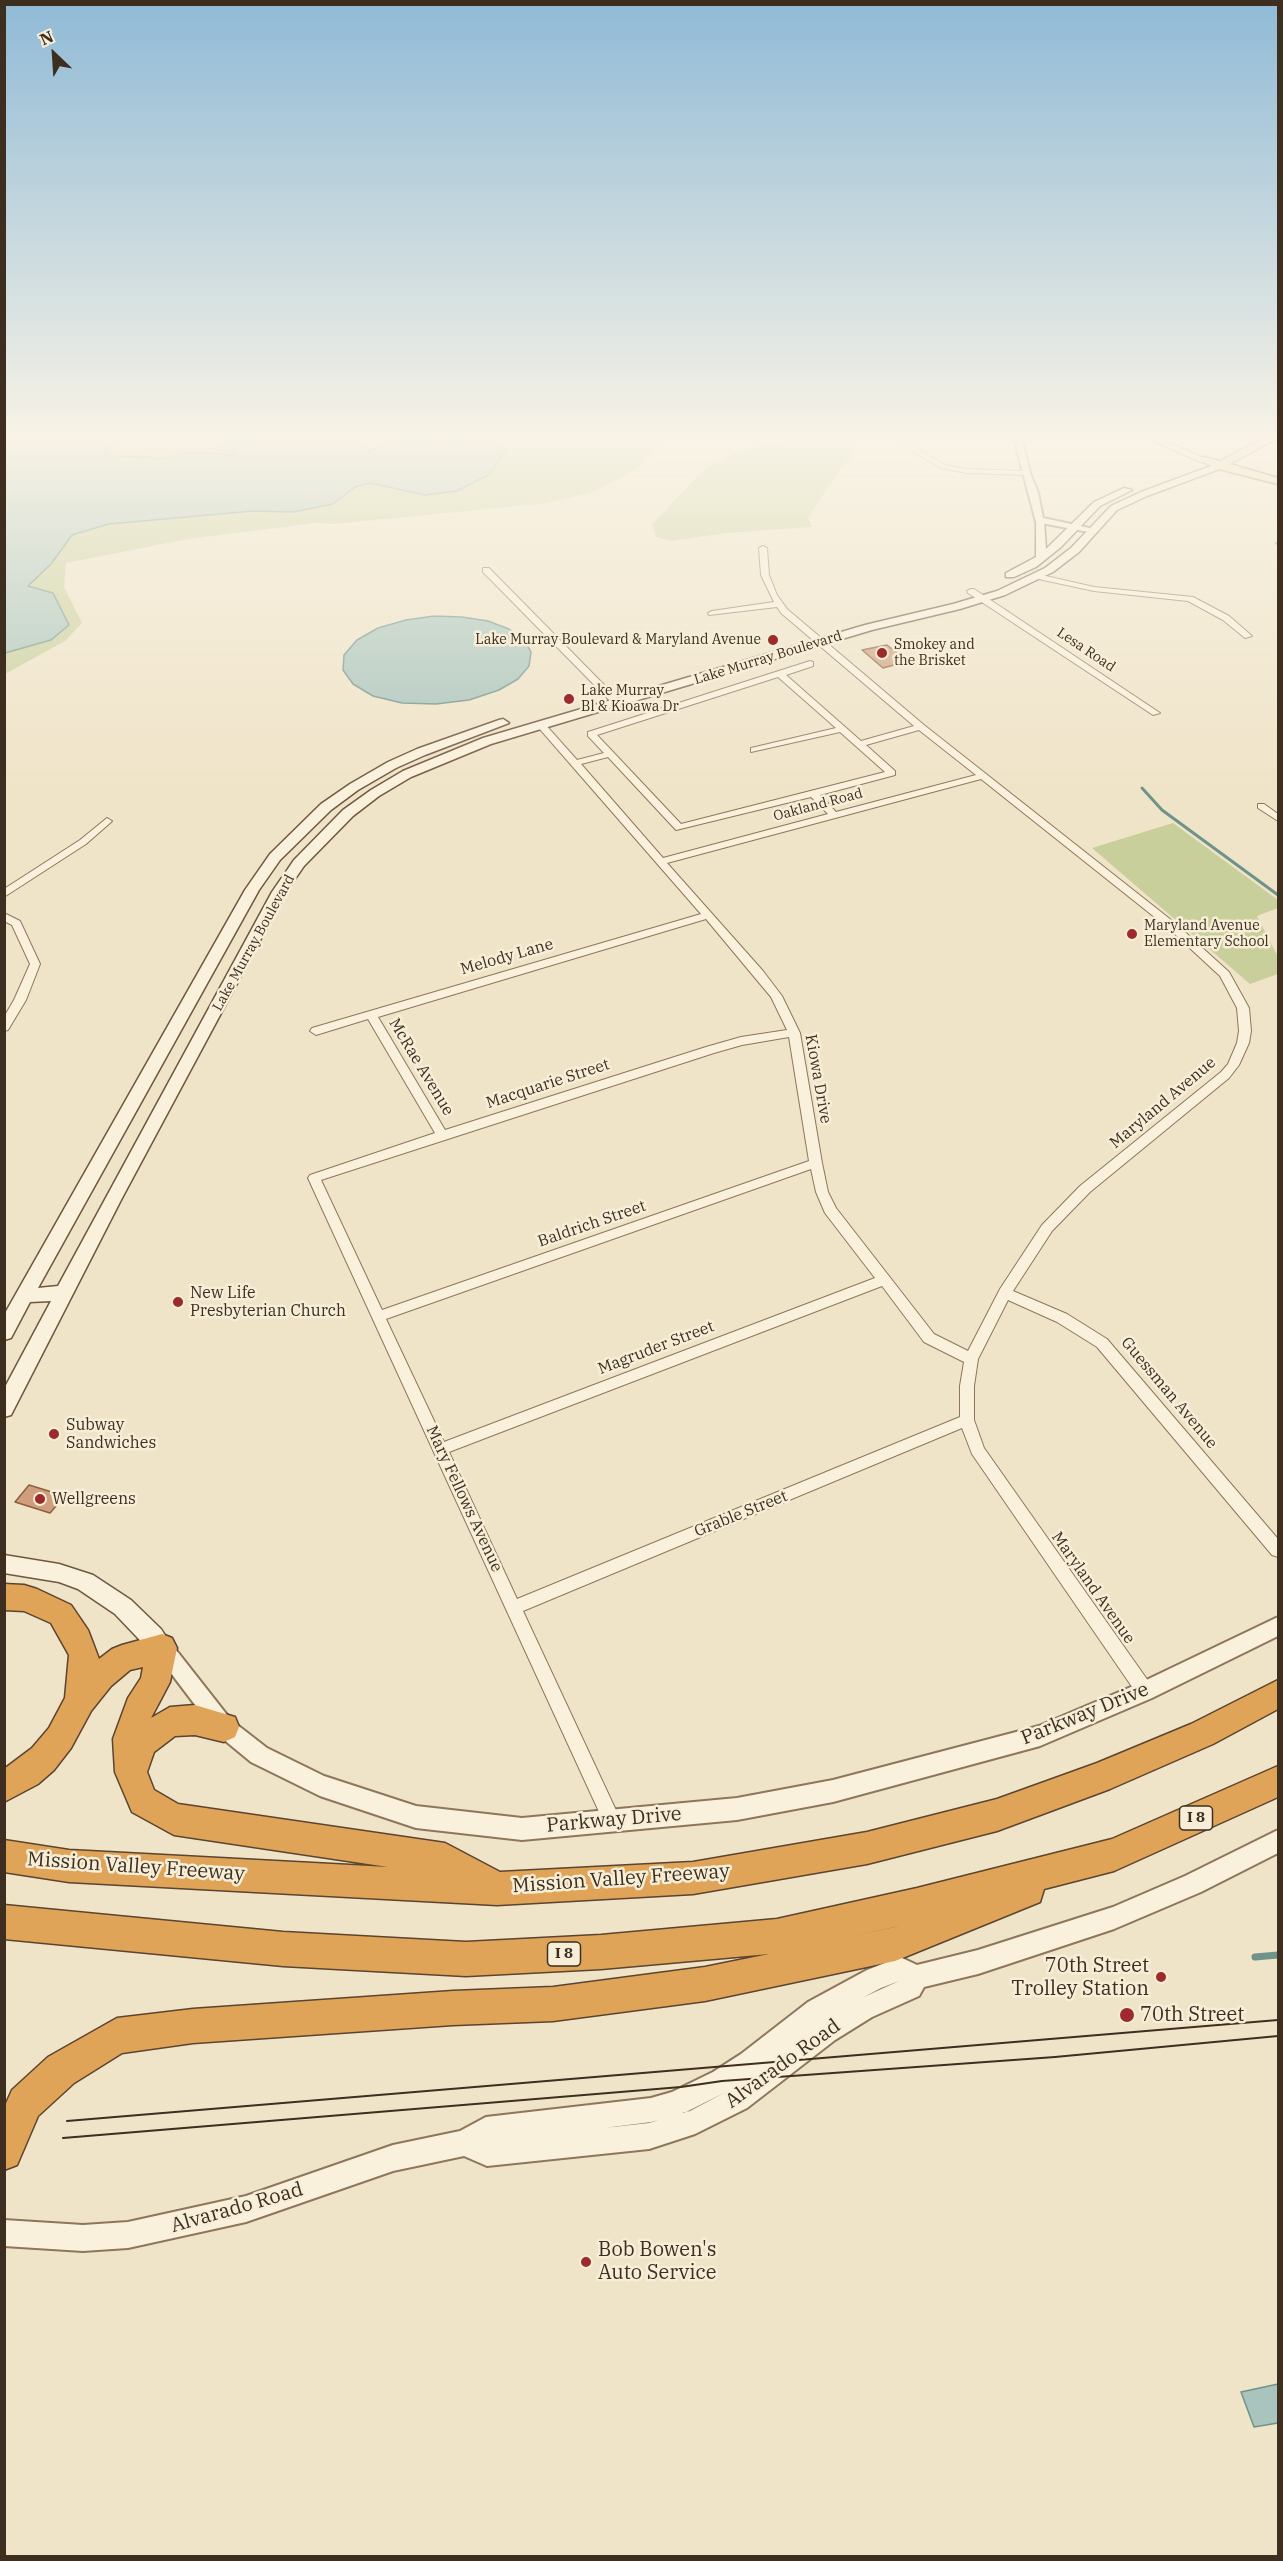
<!DOCTYPE html>
<style>
body{margin:0}
#map{position:relative;width:1283px;height:2561px;overflow:hidden;background:#f0e4c8;font-family:"IBM Plex Serif",serif}
canvas{display:block}
.frame{position:absolute;inset:0;border:6px solid #3d2e20;pointer-events:none}
.north{position:absolute;left:24px;top:24px;width:60px;height:60px;-webkit-text-stroke:4px #f7eed8;paint-order:stroke;rotate:335deg;font-size:16px;font-weight:700;line-height:24px;text-align:center;color:#3d2e20}
.north::after{content:'';display:block;margin:auto;width:21px;height:27px;background:#3d2e20;clip-path:polygon(50% 0,100% 100%,50% 72%,0 100%)}
</style>
<div id="map">
<canvas width="1283" height="2561"></canvas>
<div class="frame"></div>
<div class="north">N</div>
</div>
<script>
const ctx = document.querySelector('canvas').getContext('2d');
ctx.lineJoin = 'round';
function fill(path, color) {
  ctx.fillStyle = color;
  ctx.fill(path, 'evenodd');
}
function toPath(rows) {
  const path = new Path2D();
  for (const r of rows) {
    path.moveTo(r[0], r[1]);
    for (let i = 2; i < r.length; i += 2) path.lineTo(r[i], r[i + 1]);
  }
  return path;
}
function stroke(path, color, width, dash) {
  ctx.strokeStyle = color;
  ctx.lineWidth = width;
  ctx.lineCap = dash ? 'butt' : 'round';
  ctx.setLineDash(dash || []);
  ctx.stroke(path);
}
function drawText(font, color, halo, rows, align = 'center') {
  ctx.font = font + ' "IBM Plex Serif",serif';
  ctx.lineWidth = 5;
  ctx.setLineDash([]);
  ctx.textBaseline = 'middle';
  ctx.strokeStyle = halo;
  ctx.fillStyle = color;
  for (const [text, x, y, turn = 0] of rows) {
    ctx.save();
    ctx.translate(x, y);
    ctx.rotate((+turn || 0) * Math.PI / 180);
    ctx.textAlign = isNaN(turn) ? turn : align;
    if (halo) ctx.strokeText(text, 0, 0);
    ctx.fillText(text, 0, 0);
    ctx.restore();
  }
}
const green = toPath([
 [5,435,662,435,666,438,638,468,594,492,547,503,335,524,316,523,188,539,66,563,64,587,82,623,65,641,5,674],
 [779,435,873,435,841,447,858,448,834,477,808,518,812,527,727,533,671,541,656,537,652,524,706,468,740,450,785,441],
 [1173,823,1278,900,1278,908,1257,916,1278,957,1278,974,1250,984,1092,848]
]);
const water = toPath([
 [5,435,122,435,111,444,105,453,108,456,151,457,155,460,191,452,231,455,235,453,223,450,221,444,253,435,342,435,361,438,369,452,390,442,493,435,506,450,490,474,457,491,425,495,370,483,355,487,333,504,293,512,253,511,109,524,72,535,51,564,28,586,53,593,69,625,51,640,5,653,5,435],
 [434,616,462,617,488,621,509,629,524,639,531,652,529,666,518,679,499,690,469,700,436,704,402,703,373,696,353,684,343,670,344,655,357,640,378,628,406,620,434,616],
 [1278,2384,1278,2423,1254,2427,1241,2392,1278,2384]
]);
const streamFar2 = toPath([
 [1276,543,1278,545]
]);
const streamFar1 = toPath([
 [1142,788,1162,810,1278,895]
]);
const stream = toPath([
 [1255,1957,1278,1955]
]);
const building = toPath([
 [887,645,901,656,894,665,883,668,862,650,887,645],
 [29,1485,65,1496,50,1513,15,1502,29,1485]
]);
const minor = toPath([
 [884,435,892,435,945,465,967,469,1026,471,1029,473,1026,475,967,473,941,468,884,435],
 [763,546,767,548,769,575,777,595,787,609,924,725,1175,923,1229,972,1249,1008,1251,1031,1249,1043,1239,1065,1229,1078,1090,1192,1052,1231,1013,1291,1067,1314,1107,1339,1278,1539,1278,1557,1272,1555,1097,1347,1057,1322,1008,1300,978,1359,974,1386,974,1420,984,1448,1151,1685,1153,1691,1151,1697,1145,1699,1139,1697,972,1454,962,1428,523,1611,621,1821,618,1827,612,1830,606,1827,308,1178,310,1175,435,1133,368,1019,316,1035,310,1031,312,1028,701,914,538,727,538,723,544,723,577,760,604,753,588,736,588,732,810,661,813,662,813,666,786,675,861,741,914,726,781,613,777,607,709,615,708,613,712,611,774,602,761,575,759,548,763,546],
 [778,677,836,728,751,748,751,752,840,732,885,772,681,824,597,735,778,677],
 [919,730,976,775,836,812,820,795,895,775,895,771,866,745,919,730],
 [608,757,676,830,811,797,828,814,663,858,581,764,608,757],
 [981,779,1167,927,1220,976,1237,1008,1239,1031,1237,1043,1228,1064,1221,1072,1080,1186,1042,1225,1000,1289,968,1351,934,1334,836,1208,828,1192,822,1163,800,1033,782,996,763,971,667,863,981,779],
 [706,919,771,997,787,1030,741,1037,706,1047,445,1130,378,1017,706,919],
 [789,1037,809,1161,382,1310,321,1180,714,1053,742,1045,789,1037],
 [811,1169,816,1192,825,1213,875,1278,444,1442,386,1319,811,1169],
 [882,1286,924,1342,964,1362,960,1386,960,1417,517,1599,449,1452,882,1286],
 [483,568,489,568,621,702,621,706,615,706,483,572,483,568],
 [1037,574,1094,587,1193,597,1229,616,1252,636,1245,638,1223,620,1188,601,1094,591,1034,578,1034,574,1037,574],
 [971,589,974,589,1160,713,1153,715,968,593,967,591,971,589],
 [1258,804,1264,804,1278,814,1278,821,1258,808,1258,804],
 [107,818,112,821,110,823,86,844,4,897,4,889,80,840,107,818],
 [4,913,20,921,40,964,26,1000,8,1030,4,1031,4,1017,14,1000,30,964,12,925,4,921,4,913]
]);
const tertiary = toPath([
 [1013,435,1021,435,1030,473,1038,493,1043,518,1094,529,1094,533,1036,522,1013,435],
 [1278,1617,1278,1636,1152,1698,1040,1746,833,1802,737,1820,522,1840,416,1828,320,1796,251,1762,217,1734,152,1648,155,1641,162,1639,169,1641,231,1720,267,1748,324,1776,416,1806,522,1818,737,1798,833,1780,1039,1726,1138,1684,1278,1617],
 [1278,1830,1278,1853,1201,1892,1114,1929,978,1974,924,1987,919,1996,872,2017,835,2040,747,2108,695,2134,649,2149,487,2166,464,2156,393,2171,246,2222,128,2248,83,2251,4,2246,4,2220,83,2225,128,2222,246,2196,393,2145,460,2131,486,2117,651,2098,672,2092,713,2072,741,2054,808,2002,867,1970,900,1957,917,1965,978,1950,1113,1907,1185,1876,1278,1830],
 [899,1981,864,1997,881,1988,899,1981],
 [726,2092,690,2111,682,2113,684,2113,726,2092],
 [659,2120,649,2123,604,2128,651,2122,659,2120]
]);
const secondary = toPath([
 [1140,435,1152,435,1208,460,1201,462,1140,435],
 [1219,463,1224,466,1222,468,1147,496,1117,510,1079,552,1053,572,1005,595,960,609,872,630,491,744,411,777,379,796,353,816,304,866,286,892,122,1198,11,1415,4,1417,4,1389,51,1301,30,1302,11,1338,4,1340,4,1315,245,890,270,854,321,804,350,784,388,762,417,749,499,720,503,719,509,723,425,755,396,768,358,790,331,810,280,860,259,890,38,1288,58,1286,272,892,294,860,343,810,371,790,403,771,483,738,865,625,953,604,997,591,1045,568,1071,548,1111,506,1141,492,1219,463],
 [1124,488,1132,490,1100,506,1061,547,1036,567,1014,577,1006,577,1006,573,1036,557,1036,518,1044,520,1046,549,1094,502,1124,488],
 [4,1555,59,1564,93,1575,131,1600,161,1629,173,1648,170,1655,162,1658,154,1655,115,1614,78,1589,59,1582,4,1573,4,1555]
]);
const primary = toPath([
 [1269,435,1278,435,1278,438,1230,464,1278,478,1278,484,1215,468,1199,460,1204,457,1220,461,1269,435]
]);
const motorway = toPath([
 [4,1584,24,1585,37,1589,71,1605,88,1630,99,1659,112,1649,122,1645,162,1634,172,1638,177,1648,170,1682,151,1718,170,1707,195,1705,235,1717,239,1727,235,1737,224,1742,195,1735,175,1736,154,1752,147,1772,154,1790,178,1804,445,1843,500,1872,693,1862,867,1832,997,1799,1097,1763,1191,1724,1278,1680,1278,1709,1213,1744,1110,1789,997,1831,867,1864,693,1894,497,1905,69,1882,4,1872,4,1840,69,1850,388,1867,174,1835,132,1812,115,1772,113,1739,128,1698,141,1678,143,1667,130,1670,111,1686,91,1711,71,1748,54,1770,38,1784,4,1802,4,1769,32,1748,49,1728,65,1698,69,1655,51,1623,24,1611,4,1610,4,1584],
 [1278,1766,1278,1797,1114,1871,1044,1889,1040,1902,895,1961,705,2001,553,2021,453,2025,193,2043,122,2053,74,2083,38,2116,17,2165,4,2170,4,2108,12,2090,48,2057,117,2018,193,2009,453,1991,553,1987,705,1967,769,1954,601,1969,466,1976,283,1966,4,1939,4,1905,283,1932,466,1942,601,1935,777,1919,917,1888,1112,1839,1278,1766],
 [899,1926,895,1927,848,1937,899,1926]
]);
const tram = toPath([
 [67,2121,1278,2020],
 [63,2138,681,2087,722,2081,1055,2057,1278,2036]
]);
const markers = [
 [773,640,6,"#9e2a2b"],
 [882,653,6,"#9e2a2b"],
 [569,699,6,"#9e2a2b"],
 [1132,934,6,"#9e2a2b"],
 [178,1302,6,"#9e2a2b"],
 [54,1434,6,"#9e2a2b"],
 [40,1499,6,"#9e2a2b"],
 [1161,1977,6,"#9e2a2b"],
 [1127,2015,8,"#9e2a2b"],
 [586,2262,6,"#9e2a2b"]
];
const farPoinames = [
 ["Lake Murray Boulevard & Maryland Avenue",761,640,"right"],
 ["Smokey and",894,645],
 ["the Brisket",894,661],
 ["Lake Murray",581,691],
 ["Bl & Kioawa Dr",581,707],
 ["Maryland Avenue",1144,926],
 ["Elementary School",1144,942]
];
const farStreetnames = [
 ["Lesa Road",1086,650,34],
 ["Lake Murray Boulevard",768,658,-17],
 ["Oakland Road",818,805,-15],
 ["Lake Murray Boulevard",254,943,-61]
];
const shields = [
 [1196,1818,33],
 [564,1954,33]
];
const shieldNames = [
 ["I 8",1196,1818],
 ["I 8",564,1954]
];
const streetNames = [
 ["Melody Lane",507,957,-16],
 ["McRae Avenue",421,1067,59],
 ["Kiowa Drive",818,1079,80],
 ["Macquarie Street",548,1084,-18],
 ["Maryland Avenue",1163,1103,-40],
 ["Baldrich Street",592,1224,-19],
 ["Magruder Street",656,1348,-21],
 ["Guessman Avenue",1169,1393,50],
 ["Mary Fellows Avenue",464,1499,65],
 ["Grable Street",741,1514,-22],
 ["Maryland Avenue",1093,1588,55]
];
const poiNames = [
 ["New Life",190,1293],
 ["Presbyterian Church",190,1311],
 ["Subway",66,1425],
 ["Sandwiches",66,1443],
 ["Wellgreens",52,1499]
];
const nearStreetnames = [
 ["Parkway Drive",1085,1714,-22],
 ["Parkway Drive",614,1820,-5],
 ["Mission Valley Freeway",136,1867,4],
 ["Mission Valley Freeway",621,1879,-4],
 ["Alvarado Road",783,2064,-36],
 ["Alvarado Road",237,2208,-16]
];
const nearPoinames = [
 ["70th Street",1149,1966,"right"],
 ["Trolley Station",1149,1989,"right"],
 ["70th Street",1140,2015],
 ["Bob Bowen's",598,2250],
 ["Auto Service",598,2273]
];
fill(green, '#c9cf9b');
fill(water, '#a9c4bc');
stroke(water, '#6f938a', 1.5);
stroke(streamFar2, '#6f938a', 2);
stroke(streamFar1, '#6f938a', 3);
stroke(stream, '#6f938a', 7);
fill(building, '#cf9f7d');
stroke(building, '#8d5f41', 1.5);
stroke(minor, '#8d765c', 2);
stroke(tertiary, '#8d765c', 4);
stroke(secondary, '#6f573f', 3);
stroke(primary, '#5b4430', 3);
stroke(motorway, '#5b4430', 3);
fill(minor, '#faf1dc');
fill(tertiary, '#faf1dc');
fill(secondary, '#faf1dc');
fill(primary, '#f3d9a0');
fill(motorway, '#e0a458');
stroke(tram, '#3d2e20', 2);
const sky = ctx.createLinearGradient(0, 0, 0, 794);
sky.addColorStop(0, '#8fbad6');
sky.addColorStop(0.55, '#f8f3e6');
sky.addColorStop(1, '#f8f3e600');
ctx.fillStyle = sky;
ctx.fillRect(0, 0, 1283, 794);
for (const [x, y, r, color] of markers) {
  const dot = new Path2D();
  dot.arc(x, y, r, 0, 2 * Math.PI);
  ctx.fillStyle = color;
  ctx.fill(dot);
  stroke(dot, '#f7eed8', 2);
}
drawText('14px', '#3d2e20', '#f7eed8', farPoinames, 'left');
drawText('14px', '#3d2e20', '#f7eed8', farStreetnames);
for (const [x, y, w] of shields) {
  const box = new Path2D();
  box.roundRect(x - w / 2, y - 12, w, 24, 4.5);
  ctx.fillStyle = '#f7eed8';
  ctx.fill(box);
  stroke(box, '#3d2e20', 1.5);
}
drawText('bold 15px', '#3d2e20', null, shieldNames);
drawText('16px', '#3d2e20', '#f7eed8', streetNames);
drawText('16px', '#3d2e20', '#f7eed8', poiNames, 'left');
drawText('20px', '#3d2e20', '#f7eed8', nearStreetnames);
drawText('20px', '#3d2e20', '#f7eed8', nearPoinames, 'left');
</script>
